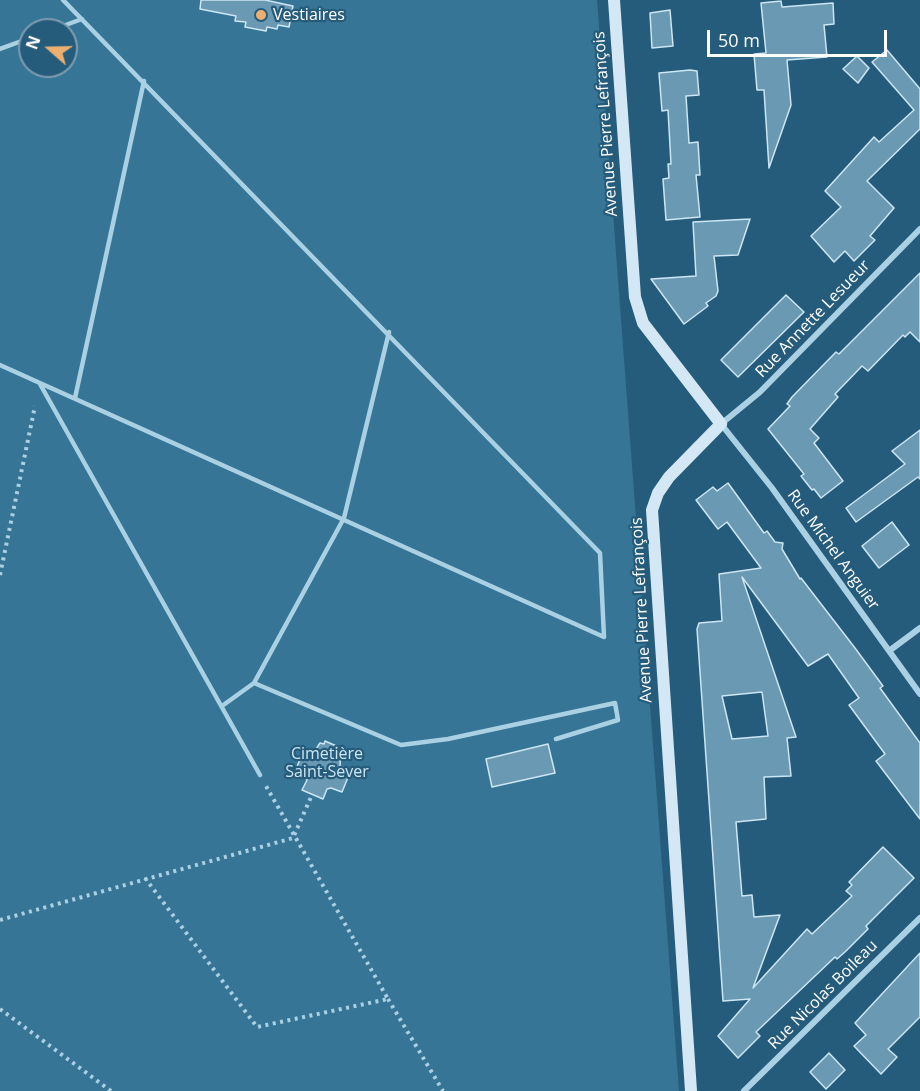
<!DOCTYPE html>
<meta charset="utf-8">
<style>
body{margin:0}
#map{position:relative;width:920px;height:1091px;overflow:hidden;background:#265c7b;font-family:"Open Sans",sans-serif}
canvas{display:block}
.north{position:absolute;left:18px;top:18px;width:60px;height:60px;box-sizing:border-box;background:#265c7b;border:2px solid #7d9db0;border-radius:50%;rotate:290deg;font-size:16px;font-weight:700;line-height:24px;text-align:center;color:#fff}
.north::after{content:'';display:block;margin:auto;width:21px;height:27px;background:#edaf6f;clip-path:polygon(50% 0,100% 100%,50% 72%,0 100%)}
.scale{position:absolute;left:707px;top:30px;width:180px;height:27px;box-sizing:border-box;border:3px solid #fff;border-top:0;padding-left:8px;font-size:18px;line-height:21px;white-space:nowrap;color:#fff;-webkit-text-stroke:4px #265c7b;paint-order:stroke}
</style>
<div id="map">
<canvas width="920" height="1091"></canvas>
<div class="north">N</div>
<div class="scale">50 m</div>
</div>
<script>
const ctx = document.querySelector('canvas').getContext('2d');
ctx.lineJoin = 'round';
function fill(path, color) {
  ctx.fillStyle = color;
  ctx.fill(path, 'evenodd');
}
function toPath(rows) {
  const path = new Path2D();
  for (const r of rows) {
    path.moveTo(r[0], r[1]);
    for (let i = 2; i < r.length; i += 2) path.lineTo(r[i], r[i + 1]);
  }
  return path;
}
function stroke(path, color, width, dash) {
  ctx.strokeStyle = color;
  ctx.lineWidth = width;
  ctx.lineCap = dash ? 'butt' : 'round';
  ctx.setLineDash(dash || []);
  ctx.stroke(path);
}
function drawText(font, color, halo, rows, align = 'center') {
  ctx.font = font + ' "Open Sans",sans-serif';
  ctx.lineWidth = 4.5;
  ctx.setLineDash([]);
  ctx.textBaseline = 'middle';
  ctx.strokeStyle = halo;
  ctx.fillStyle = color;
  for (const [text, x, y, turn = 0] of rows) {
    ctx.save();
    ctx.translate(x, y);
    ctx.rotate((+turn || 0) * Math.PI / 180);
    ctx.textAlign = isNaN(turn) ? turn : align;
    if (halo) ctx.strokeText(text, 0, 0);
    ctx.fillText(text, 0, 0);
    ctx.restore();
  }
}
const green = toPath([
 [0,0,597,0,679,1091,0,1091],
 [30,30,66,30,66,66,30,66]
]);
const building = toPath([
 [201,0,265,0,293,6,289,27,278,25,277,29,267,27,266,31,245,27,246,22,235,21,236,16,200,9,201,0],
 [781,1,782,7,833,3,834,24,824,25,827,57,787,60,791,105,769,168,764,90,757,90,754,54,766,53,761,3,781,1],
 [670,10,673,46,652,48,650,13,670,10],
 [887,50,920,89,920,129,867,181,894,208,870,236,875,240,854,261,845,251,834,262,811,236,841,207,825,191,874,137,879,142,914,110,872,62,887,50],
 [857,56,869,68,858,83,843,69,857,56],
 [690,70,697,71,699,95,686,96,689,143,698,142,700,175,696,175,700,217,666,220,663,179,669,178,668,164,671,164,668,110,662,111,659,73,690,70],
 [750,219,738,255,714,256,718,291,716,296,706,303,708,306,684,324,651,279,696,276,693,222,750,219],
 [920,273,920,342,910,332,905,337,903,335,868,371,862,366,835,394,838,397,810,429,819,438,814,443,843,481,821,498,814,489,812,490,801,476,804,474,768,429,790,406,787,404,792,397,836,352,839,354,920,273],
 [786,295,804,312,738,377,721,360,786,295],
 [920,430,920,479,918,477,856,522,846,508,905,464,892,451,920,430],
 [728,483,764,533,767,531,775,542,783,543,782,549,800,579,801,578,855,648,883,686,880,688,920,743,920,819,876,761,885,754,849,705,859,698,828,654,808,666,742,577,796,737,787,738,791,776,764,777,766,819,736,822,742,896,752,895,754,917,780,915,753,988,807,929,812,934,852,896,846,891,852,885,849,882,883,847,914,878,866,926,868,929,846,951,837,959,835,957,756,1032,760,1036,738,1058,718,1036,750,999,723,1001,697,629,699,623,722,621,719,574,761,568,727,522,718,529,696,500,713,487,717,491,728,483],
 [762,692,768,736,732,739,722,696,762,692],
 [892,522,909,545,879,568,862,546,892,522],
 [325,741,341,748,340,766,351,770,342,792,331,788,327,789,323,799,302,790,307,780,305,776,295,772,303,751,312,755,320,743,324,744,325,741],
 [548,744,555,773,492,787,486,759,548,744],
 [920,953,920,1017,888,1049,897,1057,881,1074,854,1046,866,1035,855,1023,920,953],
 [829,1053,845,1070,826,1089,810,1072,829,1053]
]);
const path = toPath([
 [0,575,35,406],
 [145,878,257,1027,388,999,266,786],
 [0,920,293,838,311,797],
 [388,999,443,1091],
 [0,1009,111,1091]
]);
const lane = toPath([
 [52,30,82,19],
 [0,49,30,38],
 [0,365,604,637,600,553,63,0],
 [40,384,260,775],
 [75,398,144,81],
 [254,683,401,745,448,739,615,703,618,720,556,739],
 [222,706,254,683,344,518,389,332]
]);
const street = toPath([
 [920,229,760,392,721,424,772,488,920,694],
 [889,651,920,628],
 [744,1091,920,918]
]);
const secondary = toPath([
 [614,0,635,297,643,323,721,424,669,477,658,493,652,510,691,1091]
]);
const markers = [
 [261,15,6,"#edaf6f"]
];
const poiNames = [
 ["Vestiaires",273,15]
];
const streetNames = [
 ["Avenue Pierre Lefrançois",606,124,-94],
 ["Rue Annette Lesueur",813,319,-46],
 ["Rue Michel Anguier",833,550,54],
 ["Avenue Pierre Lefrançois",642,610,-93],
 ["Rue Nicolas Boileau",823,995,-45]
];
const parkNames = [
 ["Cimetière",327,754],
 ["Saint-Sever",327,772]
];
fill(green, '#367596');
fill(building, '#6a99b3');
stroke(building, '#cce6f3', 1.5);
stroke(path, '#aad0e4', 4, [3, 4.5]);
stroke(lane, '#aad0e4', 4.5);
stroke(street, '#aad0e4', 6);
stroke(secondary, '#d3e8f4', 12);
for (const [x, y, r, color] of markers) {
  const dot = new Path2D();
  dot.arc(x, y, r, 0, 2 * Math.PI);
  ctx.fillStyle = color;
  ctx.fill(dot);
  stroke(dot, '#265c7b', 2);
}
drawText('16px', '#fff', '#265c7b', poiNames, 'left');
drawText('16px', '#fff', '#265c7b', streetNames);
drawText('16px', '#cce6f3', '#265c7b', parkNames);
</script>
